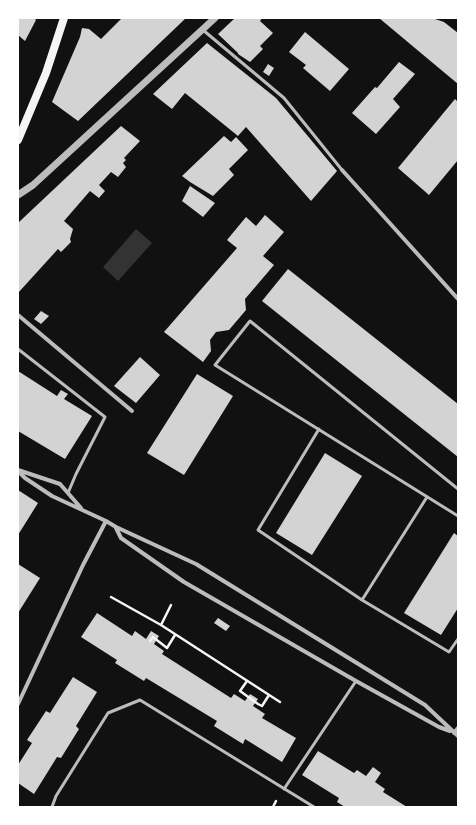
<!DOCTYPE html>
<style>
body{margin:0}
#map{position:relative;width:476px;height:825px;overflow:hidden;background:#111;font-family:Lato,sans-serif}
canvas{display:block}
.frame{position:absolute;inset:0;border:19px solid #fff;pointer-events:none}
</style>
<div id="map">
<canvas width="476" height="825"></canvas>
<div class="frame"></div>
</div>
<script>
const ctx = document.querySelector('canvas').getContext('2d');
ctx.lineJoin = 'round';
function fill(path, color) {
  ctx.fillStyle = color;
  ctx.fill(path, 'evenodd');
}
function toPath(rows) {
  const path = new Path2D();
  for (const r of rows) {
    path.moveTo(r[0], r[1]);
    for (let i = 2; i < r.length; i += 2) path.lineTo(r[i], r[i + 1]);
  }
  return path;
}
function stroke(path, color, width, dash) {
  ctx.strokeStyle = color;
  ctx.lineWidth = width;
  ctx.lineCap = dash ? 'butt' : 'round';
  ctx.setLineDash(dash || []);
  ctx.stroke(path);
}
const water = toPath([
 [136,229,152,243,118,281,103,267]
]);
const building = toPath([
 [18,18,34,18,36,20,25,41,18,35],
 [122,18,186,18,78,121,52,102,80,37,82,28,89,29,101,39],
 [235,18,262,18,260,21,273,33,260,46,263,49,250,62,238,54,238,53,218,34],
 [379,18,434,18,435,19,444,22,458,33,458,84],
 [305,32,349,69,330,91,303,68,306,65,289,52],
 [207,43,276,98,337,171,311,201,246,127,238,136,185,93,172,109,153,94],
 [399,62,415,74,393,99,400,107,376,134,352,113,375,87,377,88],
 [268,64,274,68,269,76,263,72],
 [455,99,458,102,458,160,429,195,398,168],
 [121,126,140,141,124,158,126,160,123,163,126,167,118,177,111,172,99,185,105,191,99,198,90,191,64,221,73,229,70,239,71,242,61,252,58,249,18,293,18,223],
 [224,136,231,142,236,137,248,150,229,169,234,175,213,196,190,182,182,176],
 [190,186,215,203,203,217,182,201],
 [265,215,284,232,263,256,274,265,245,299,246,310,229,330,216,332,210,340,211,351,203,362,164,332,237,248,227,240,246,217,256,226],
 [288,269,458,404,458,457,262,301],
 [41,311,49,316,41,324,34,319],
 [140,357,160,375,136,403,114,386],
 [18,371,57,396,61,390,68,394,64,399,92,416,65,459,18,431],
 [197,374,233,396,184,475,147,453],
 [325,453,362,476,312,555,276,533],
 [18,490,38,503,18,535],
 [454,533,458,536,458,608,441,635,404,613],
 [18,564,40,578,18,613],
 [97,613,132,636,135,631,146,639,151,631,159,636,154,644,164,651,162,654,231,698,234,694,245,701,250,694,258,699,253,706,265,714,262,718,296,738,282,762,245,739,243,744,214,726,217,721,146,678,144,681,115,663,117,660,81,637],
 [218,618,230,626,226,631,214,623],
 [73,677,97,692,76,726,79,729,61,758,57,757,34,794,18,783,18,765,32,743,27,740,46,711,50,713],
 [318,751,354,773,357,770,366,776,373,767,381,773,375,782,385,789,383,792,407,807,345,807,337,802,339,798,302,775]
]);
const path = toPath([
 [111,597,161,625,280,702],
 [161,625,171,605],
 [150,641,153,637,167,648,175,635],
 [247,681,240,691,258,704,262,706,269,695],
 [273,807,276,801]
]);
const service = toPath([
 [203,30,284,98,342,170],
 [18,349,105,417,76,474,68,493],
 [319,429,258,530,362,600,449,652,458,639],
 [458,489,250,321,215,365,458,516],
 [362,600,427,497],
 [284,789,356,681],
 [52,807,56,796,108,713,140,700,314,807]
]);
const minor = toPath([
 [342,170,458,299],
 [18,315,132,411],
 [18,470,60,484,81,508],
 [18,471,25,478,52,496,106,521,116,527,196,564,425,705,458,736],
 [116,528,121,538,184,582,356,681,439,727,450,731],
 [18,704,83,565,106,521],
 [454,733,458,728]
]);
const tertiary = toPath([
 [18,195,33,185,215,18]
]);
const secondary = toPath([
 [18,140,46,73,64,18]
]);
fill(water, '#333');
fill(building, '#d3d3d3');
stroke(path, '#f5f5f5', 2.5);
stroke(service, '#bcbcbc', 3);
stroke(minor, '#bcbcbc', 4);
stroke(tertiary, '#bcbcbc', 7);
stroke(secondary, '#f5f5f5', 8);
</script>
